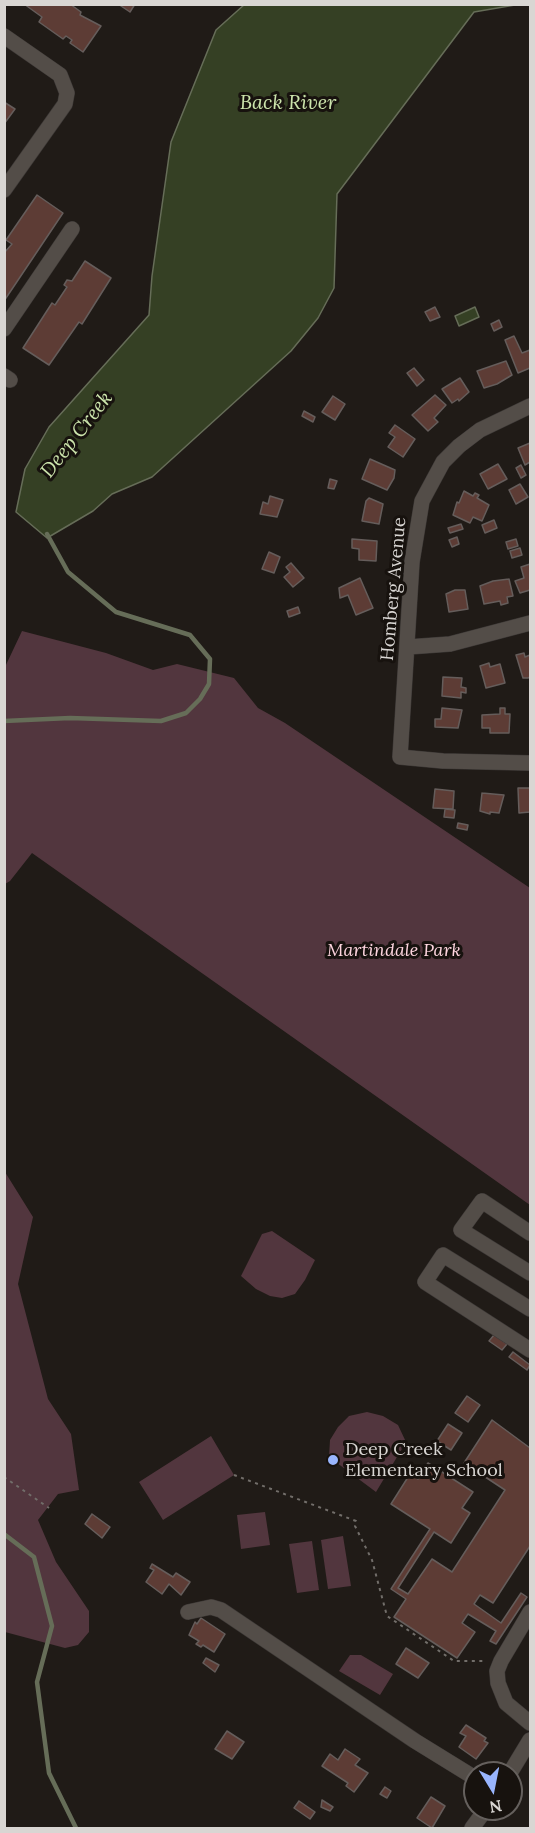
<!DOCTYPE html>
<style>
body{margin:0}
#map{position:relative;width:535px;height:1833px;overflow:hidden;background:#201b17;font-family:Lora,serif}
canvas{display:block}
.frame{position:absolute;inset:0;border:6px solid #d9d6d3;pointer-events:none}
.north{position:absolute;left:463px;top:1761px;width:60px;height:60px;box-sizing:border-box;background:#17120e;border:2px solid #65605d;border-radius:50%;rotate:170deg;font-size:16px;font-weight:700;line-height:24px;text-align:center;color:#d9d6d3}
.north::after{content:'';display:block;margin:auto;width:21px;height:27px;background:#99b5fd;clip-path:polygon(50% 0,100% 100%,50% 72%,0 100%)}
</style>
<div id="map">
<canvas width="535" height="1833"></canvas>
<div class="frame"></div>
<div class="north">N</div>
</div>
<script>
const ctx = document.querySelector('canvas').getContext('2d');
ctx.lineJoin = 'round';
function fill(path, color) {
  ctx.fillStyle = color;
  ctx.fill(path, 'evenodd');
}
function toPath(rows) {
  const path = new Path2D();
  for (const r of rows) {
    path.moveTo(r[0], r[1]);
    for (let i = 2; i < r.length; i += 2) path.lineTo(r[i], r[i + 1]);
  }
  return path;
}
function stroke(path, color, width, dash) {
  ctx.strokeStyle = color;
  ctx.lineWidth = width;
  ctx.lineCap = dash ? 'butt' : 'round';
  ctx.setLineDash(dash || []);
  ctx.stroke(path);
}
function drawText(font, color, halo, rows, align = 'center') {
  ctx.font = font + ' Lora,serif';
  ctx.lineWidth = 6;
  ctx.setLineDash([]);
  ctx.textBaseline = 'middle';
  ctx.strokeStyle = halo;
  ctx.fillStyle = color;
  for (const [text, x, y, turn = 0] of rows) {
    ctx.save();
    ctx.translate(x, y);
    ctx.rotate((+turn || 0) * Math.PI / 180);
    ctx.textAlign = isNaN(turn) ? turn : align;
    if (halo) ctx.strokeText(text, 0, 0);
    ctx.fillText(text, 0, 0);
    ctx.restore();
  }
}
const green = toPath([
 [22,631,106,653,153,670,177,664,234,678,258,708,285,723,530,888,530,1205,32,853,10,881,5,884,5,667],
 [5,1172,33,1217,18,1284,48,1399,71,1434,79,1490,58,1494,38,1520,56,1562,89,1611,89,1632,78,1645,65,1648,5,1632],
 [272,1231,315,1260,305,1280,295,1294,282,1298,270,1296,256,1289,241,1276,262,1234],
 [367,1412,383,1416,398,1425,406,1442,376,1492,329,1457,330,1440,338,1427,349,1416],
 [211,1436,234,1475,163,1520,139,1482],
 [265,1512,270,1545,241,1549,237,1515],
 [343,1536,351,1586,328,1589,321,1540],
 [312,1541,319,1590,297,1593,289,1544],
 [350,1655,361,1655,393,1674,380,1695,339,1671]
]);
const water = toPath([
 [245,4,515,5,474,12,337,194,334,288,318,318,291,351,152,477,112,494,93,511,47,538,16,512,25,469,49,427,149,315,152,276,171,142,216,30,245,4],
 [475,307,479,317,459,326,455,316,475,307]
]);
const stream = toPath([
 [4,721,70,718,161,721,186,713,200,699,209,684,210,659,190,635,116,612,68,572,47,534],
 [4,1534,34,1557,52,1626,37,1682,49,1773,76,1828]
]);
const building = toPath([
 [24,4,70,4,81,12,80,15,101,26,83,52,70,43,72,40,66,36,63,39,39,22,42,17,24,4],
 [118,4,135,4,130,12,118,4],
 [4,102,15,109,4,124,4,102],
 [37,195,63,213,4,301,4,253,12,244,6,240,37,195],
 [85,261,111,278,82,324,79,322,49,365,23,348,52,303,55,305,67,287,64,285,67,280,72,281,85,261],
 [435,307,440,317,430,321,425,312,435,307],
 [499,320,502,327,494,331,491,324,499,320],
 [514,336,522,353,530,350,530,368,518,373,505,340,514,336],
 [506,361,512,375,497,384,484,388,477,371,506,361],
 [414,368,424,380,417,386,407,373,414,368],
 [460,378,469,392,459,401,458,399,452,403,442,389,460,378],
 [435,395,446,405,434,418,438,422,428,431,412,415,435,395],
 [333,396,345,404,335,420,322,412,333,396],
 [304,411,315,417,313,422,302,416,304,411],
 [395,425,415,439,403,457,388,447,395,437,389,433,395,425],
 [530,443,530,462,525,465,518,448,530,443],
 [370,459,395,470,394,478,387,490,362,479,370,459],
 [498,464,507,479,488,489,480,474,498,464],
 [521,465,526,475,521,478,516,468,521,465],
 [330,479,337,481,334,489,328,488,330,479],
 [520,484,528,497,516,504,509,490,520,484],
 [464,491,473,496,475,493,479,495,477,498,489,505,482,521,473,517,470,523,453,515,457,502,459,503,464,491],
 [270,496,283,500,277,517,260,514,263,502,268,504,270,496],
 [369,498,383,504,379,524,362,521,366,501,369,498],
 [494,520,497,528,485,533,482,525,494,520],
 [461,524,463,529,450,533,448,528,461,524],
 [457,537,459,544,452,547,449,540,457,537],
 [352,539,377,541,376,561,359,560,359,549,352,548,352,539],
 [516,539,518,546,508,549,506,542,516,539],
 [520,548,522,555,512,558,510,551,520,548],
 [269,552,280,557,274,573,262,569,269,552],
 [291,563,304,578,293,587,284,577,290,572,286,567,291,563],
 [530,564,530,590,520,593,515,581,524,578,521,567,530,564],
 [360,578,373,608,356,615,348,595,340,598,339,588,360,578],
 [509,579,513,596,507,597,508,603,501,605,500,601,484,604,480,586,493,581,509,579],
 [455,590,465,590,468,609,449,612,446,594,455,590],
 [298,607,300,613,289,617,287,611,298,607],
 [524,653,525,657,530,655,530,677,528,678,523,678,516,655,524,653],
 [489,663,490,667,500,664,505,683,486,688,480,666,489,663],
 [443,677,462,678,461,687,466,688,466,693,461,692,461,698,442,696,443,677],
 [442,708,462,710,458,728,435,727,435,719,441,719,442,708],
 [500,708,505,708,505,714,510,714,509,733,490,733,490,728,482,728,482,715,500,714,500,708],
 [518,788,530,788,530,812,519,813,518,788],
 [435,789,454,791,453,809,433,808,435,789],
 [482,793,504,795,499,813,490,812,490,814,480,811,482,793],
 [445,809,455,810,454,818,444,817,445,809],
 [458,823,468,825,467,830,457,828,458,823],
 [494,1335,507,1344,502,1350,489,1341,494,1335],
 [513,1352,530,1365,527,1370,509,1357,513,1352],
 [467,1396,480,1405,468,1422,455,1413,467,1396],
 [492,1420,530,1448,530,1546,493,1603,480,1595,474,1604,501,1623,521,1593,527,1597,496,1644,490,1641,496,1631,468,1614,462,1623,475,1632,457,1658,394,1617,406,1599,391,1589,430,1529,391,1504,410,1474,418,1479,428,1463,473,1492,462,1508,470,1513,451,1543,434,1532,398,1588,408,1594,432,1559,452,1572,505,1490,464,1463,492,1420],
 [448,1424,462,1433,451,1450,437,1441,448,1424],
 [92,1514,110,1527,102,1538,85,1524,92,1514],
 [152,1564,173,1577,176,1573,190,1582,181,1595,169,1584,162,1594,146,1582,154,1570,150,1568,152,1564],
 [201,1618,225,1634,214,1652,203,1645,201,1647,196,1644,199,1641,189,1635,195,1622,197,1624,201,1618],
 [406,1648,429,1663,418,1678,396,1664,406,1648],
 [206,1658,219,1665,215,1672,203,1663,206,1658],
 [466,1725,486,1738,484,1741,488,1743,476,1759,459,1747,466,1736,460,1733,466,1725],
 [227,1731,244,1742,232,1759,215,1749,227,1731],
 [345,1749,360,1759,355,1765,368,1773,354,1792,346,1786,348,1783,322,1766,330,1754,338,1760,345,1749],
 [385,1787,391,1791,387,1798,380,1794,385,1787],
 [431,1797,445,1806,432,1828,417,1818,431,1797],
 [322,1800,333,1807,330,1811,321,1807,322,1800],
 [299,1801,315,1812,310,1819,294,1808,299,1801]
]);
const path = toPath([
 [234,1475,356,1521,355,1526,372,1560,387,1616,454,1661,486,1661],
 [4,1477,49,1508]
]);
const minor = toPath([
 [4,36,60,75,67,93,65,104,4,190],
 [4,329,72,229],
 [4,376,10,380],
 [530,406,480,430,459,446,443,462,422,501,412,562,400,757,443,761,530,763],
 [408,647,450,644,530,623],
 [530,1233,482,1201,461,1230,530,1273],
 [530,1309,443,1255,425,1282,530,1350],
 [188,1612,211,1607,221,1610,415,1741,475,1778],
 [530,1612,501,1661,497,1671,498,1683,506,1703,530,1723],
 [510,1773,530,1740],
 [472,1828,486,1809]
]);
const markers = [
 [333,1460,6,"#99b5fd"]
];
const streetNames = [
 ["Homberg Avenue",394,589,-85]
];
const parkNames = [
 ["Martindale Park",394,951]
];
const poiNames = [
 ["Deep Creek",345,1450],
 ["Elementary School",345,1471]
];
const waterNames = [
 ["Back River",288,103],
 ["Deep Creek",77,435,-52]
];
fill(green, '#52363e');
fill(water, '#354024');
stroke(water, '#666d58', 1.5);
stroke(stream, '#666d58', 4.5);
fill(building, '#5d3c35');
stroke(building, '#655d5b', 1.5);
stroke(minor, '#3c3836', 16);
stroke(path, '#726e6a', 2, [3, 4.5]);
stroke(minor, '#534d48', 15);
for (const [x, y, r, color] of markers) {
  const dot = new Path2D();
  dot.arc(x, y, r, 0, 2 * Math.PI);
  ctx.fillStyle = color;
  ctx.fill(dot);
  stroke(dot, '#17120e', 2);
}
drawText('18px', '#d9d6d3', '#17120e', streetNames);
drawText('italic 18px', '#fed5df', '#17120e', parkNames);
drawText('18px', '#d9d6d3', '#17120e', poiNames, 'left');
drawText('italic 20px', '#cce4ac', '#17120e', waterNames);
</script>
